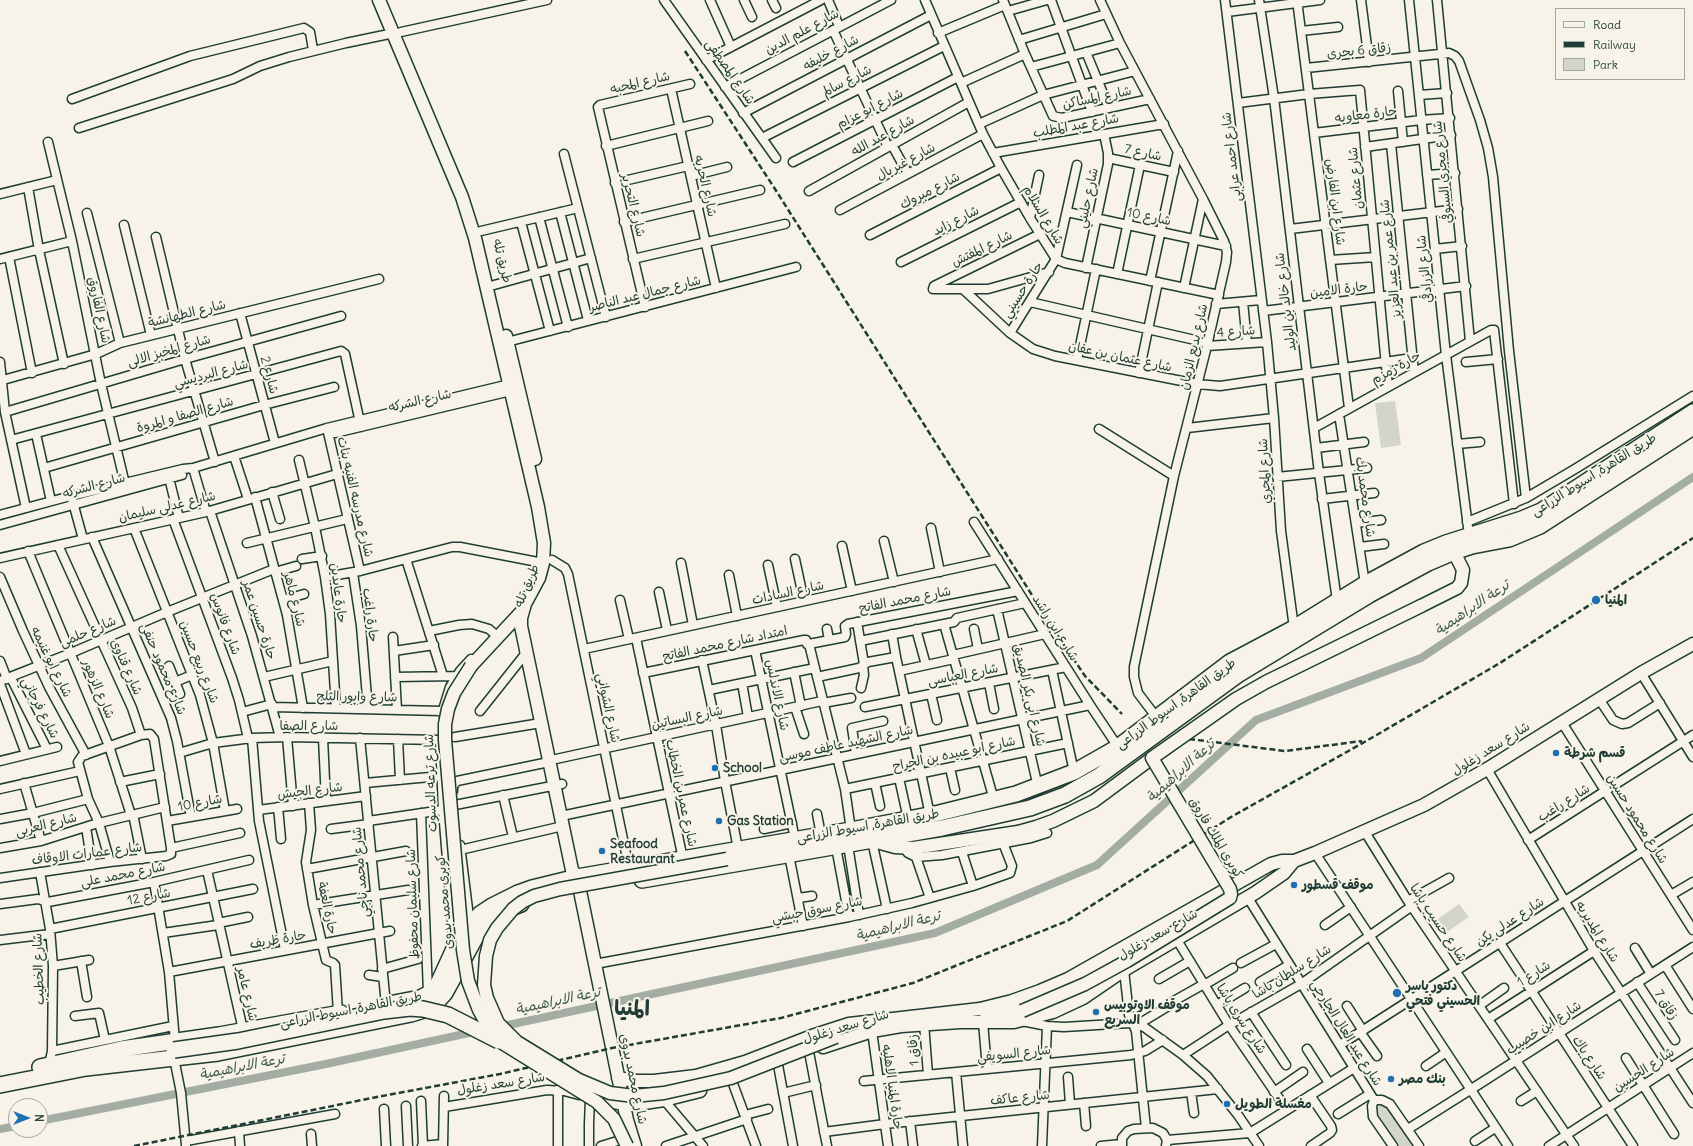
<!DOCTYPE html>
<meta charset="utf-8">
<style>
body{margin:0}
#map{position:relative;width:1693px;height:1146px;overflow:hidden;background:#f7f3e8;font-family:Delius,sans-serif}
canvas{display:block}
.legend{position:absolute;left:1555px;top:8px;width:130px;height:72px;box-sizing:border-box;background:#f7f3e8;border:1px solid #a1aaa0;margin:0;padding:5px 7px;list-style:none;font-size:12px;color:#1f3d34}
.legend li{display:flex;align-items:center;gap:8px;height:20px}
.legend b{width:20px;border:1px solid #a1aaa0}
.north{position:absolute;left:8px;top:1098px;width:40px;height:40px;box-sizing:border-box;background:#f7f3e8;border:1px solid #a1aaa0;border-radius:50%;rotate:90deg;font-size:11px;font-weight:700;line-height:16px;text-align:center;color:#1f3d34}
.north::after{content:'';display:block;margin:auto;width:14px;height:18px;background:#1f6fb2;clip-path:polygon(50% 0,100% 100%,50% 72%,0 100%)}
</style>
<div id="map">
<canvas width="1693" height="1146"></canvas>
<ul class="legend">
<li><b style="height:5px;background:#f7f3e8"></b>Road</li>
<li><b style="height:5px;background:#1f3d34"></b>Railway</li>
<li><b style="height:11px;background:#d3d5ca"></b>Park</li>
</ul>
<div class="north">N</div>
</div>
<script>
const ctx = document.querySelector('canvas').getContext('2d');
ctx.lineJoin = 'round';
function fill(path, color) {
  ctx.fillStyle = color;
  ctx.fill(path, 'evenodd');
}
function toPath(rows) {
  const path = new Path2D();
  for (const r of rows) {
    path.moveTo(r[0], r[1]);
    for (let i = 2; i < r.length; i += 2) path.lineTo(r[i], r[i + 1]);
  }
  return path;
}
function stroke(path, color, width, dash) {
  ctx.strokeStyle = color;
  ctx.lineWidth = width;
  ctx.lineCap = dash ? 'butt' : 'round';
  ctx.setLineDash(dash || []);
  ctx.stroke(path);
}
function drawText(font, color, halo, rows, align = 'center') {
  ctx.font = font + ' Delius,"Playpen Sans Arabic",sans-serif';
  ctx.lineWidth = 4;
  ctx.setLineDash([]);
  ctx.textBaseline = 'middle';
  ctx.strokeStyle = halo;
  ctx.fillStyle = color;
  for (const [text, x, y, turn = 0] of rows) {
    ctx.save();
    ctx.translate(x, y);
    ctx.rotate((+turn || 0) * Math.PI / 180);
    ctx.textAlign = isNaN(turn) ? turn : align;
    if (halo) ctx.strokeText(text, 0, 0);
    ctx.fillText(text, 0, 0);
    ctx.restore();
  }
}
const green = toPath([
 [1395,401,1401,445,1381,448,1375,403],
 [1459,904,1469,917,1444,934,1435,921],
 [1375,1101,1387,1105,1415,1146,1395,1146,1375,1116]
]);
const canal = toPath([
 [499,1027,935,933,1097,865,1256,720,1421,658,1693,477],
 [40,1121,326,1064,478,1031],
 [0,1129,16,1126]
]);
const street = toPath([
 [664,0,776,158],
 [710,0,731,47],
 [744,0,752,17],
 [772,0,776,8],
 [828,0,839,26],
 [925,0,983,134,1001,168,1030,218,1056,259,1065,263,1219,295],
 [1003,0,1025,54,1053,116,1062,118,1150,99],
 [1051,0,1092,112],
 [1100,0,1120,43,1203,199,1224,241,1227,252,1226,262,1207,346,1174,476,1134,667,1134,677,1138,693,1157,718],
 [1225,0,1267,342,1274,418,1281,531,1294,628],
 [1259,0,1274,98,1319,473,1337,601],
 [1297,0,1349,408],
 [1361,0,1369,62],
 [1409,0,1446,355,1469,535],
 [1437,0,1470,341],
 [1008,11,1047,0],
 [1227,12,1320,0],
 [833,30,888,147],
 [1301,31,1338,27],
 [401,32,547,0],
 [938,33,1005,5],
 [1019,40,1106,14],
 [1086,52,1109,108],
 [706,60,821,0],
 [1031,67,1120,43],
 [1306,68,1449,53,1455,56,1459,61,1480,120,1488,148,1493,177,1509,351,1526,498],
 [961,83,1025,54],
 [725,87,891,0],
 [671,89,716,288],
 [1398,91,1403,142],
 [1419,95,1447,93],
 [72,99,190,56,304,28,310,32,313,50],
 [1238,103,1309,94,1360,90,1388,387],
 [743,113,931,15],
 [979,124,1043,95,1135,71],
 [79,128,233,79,260,66,289,57,346,43,394,33],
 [1314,133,1421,120,1450,118],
 [762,138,944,46],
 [48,142,72,241,101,384,125,484],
 [1391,144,1414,372],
 [892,145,908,174],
 [606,146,708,121],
 [1365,147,1451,135],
 [993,153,1164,124],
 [564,154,606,317],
 [1108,158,1174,172],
 [793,162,958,77],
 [1427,175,1455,173],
 [691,176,727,167],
 [615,183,688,166],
 [28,187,39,250,64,364],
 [809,191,969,102],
 [0,194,57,180],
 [840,210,983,134],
 [560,212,588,320],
 [1067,212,1226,246],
 [87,213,120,343],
 [539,217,568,327],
 [1030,218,1039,175],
 [521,222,550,331],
 [624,222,760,190],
 [124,225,151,335],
 [1290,229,1458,209],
 [481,231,578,208],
 [1040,234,934,286,933,289,988,289,1049,272],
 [870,235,1001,168],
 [156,237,185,359,215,462],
 [1435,249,1462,246],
 [9,257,32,373],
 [0,259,72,241],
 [633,259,785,224],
 [1330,260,1376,257],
 [901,262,1021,202],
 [1086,268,1108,164,1108,153,1104,134],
 [1117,274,1140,165],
 [1150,281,1178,151],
 [494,285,591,258],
 [1184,288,1203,199],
 [964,290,1010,333,1033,349,1055,356,1197,384,1220,386,1412,358],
 [1030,302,1208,343],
 [1243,302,1247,343],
 [1216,304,1261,300],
 [645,307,598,107,600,105,690,84],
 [1263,311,1466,286],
 [240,313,275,443],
 [1010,333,1056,259,1077,165],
 [503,343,796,267],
 [1207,346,1267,342],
 [1077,360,1096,269],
 [0,362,5,412,26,508],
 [1466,362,1498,359],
 [1139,373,1158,282],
 [3,380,96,354,120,343,379,279],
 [5,412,185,359,341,316],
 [1339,414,1365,584],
 [327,428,335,433,515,390],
 [327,428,360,571],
 [1187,428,1274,418],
 [1314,428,1491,330,1494,330,1514,504],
 [1099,429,1174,476],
 [36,434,51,501],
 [11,440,341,351,345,354,361,427],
 [1457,444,1480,442],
 [1316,448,1364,442],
 [234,456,248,499],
 [299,460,315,527,325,577,330,614,336,708],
 [44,468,264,405,334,387],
 [193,468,206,512],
 [168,474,179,518],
 [1277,477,1367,468],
 [272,492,280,519],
 [255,497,287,615,303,708],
 [72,499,83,539],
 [1322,499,1374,493],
 [210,511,252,636,280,737],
 [0,515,71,496,183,469,193,468,327,428,514,383],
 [173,519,232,678,239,700,248,738],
 [974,522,1090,705,1118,747],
 [1467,522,1526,498,1575,469,1693,396],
 [1356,523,1381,520],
 [0,525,182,475],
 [134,528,200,695,213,743,225,811],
 [931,528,940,572],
 [92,537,171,718,177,741,191,817],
 [884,541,894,582],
 [247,543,347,519],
 [58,545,132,708,141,735],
 [842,546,852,591],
 [1360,547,1384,544],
 [28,551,109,746,131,815],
 [0,558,206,512,337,474],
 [302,559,322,556],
 [406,559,443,676],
 [795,559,804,601],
 [552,560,565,568,568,574,629,868],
 [681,563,693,625],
 [768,565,777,607],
 [275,572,296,566],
 [353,573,361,626,368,709],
 [729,575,737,616],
 [0,577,23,631,49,687,86,755],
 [325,577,360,571,452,547,460,547,543,563],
 [659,592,667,630],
 [283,600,304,594],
 [620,600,629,639],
 [997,609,1038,787],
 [857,622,864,664],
 [944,624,994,800],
 [827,629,829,640],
 [916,629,926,665],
 [974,629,978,649],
 [429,631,459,625,472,624,489,629,498,637],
 [892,634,896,657,930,815],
 [393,637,397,710],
 [636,638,683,859],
 [860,641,954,622,957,618,1025,603],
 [809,644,845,637,846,634,845,626,848,624,1018,591],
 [809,644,845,789,851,830],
 [584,649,998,559],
 [755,650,795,839],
 [394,651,434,645],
 [953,655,1045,634],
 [702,660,716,725,725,781,738,849],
 [0,661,7,679],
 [169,666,180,694],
 [1052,670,1074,772],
 [899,671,954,659],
 [794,672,801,706],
 [643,673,804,640,806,640,807,644,809,644],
 [1641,673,1693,757],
 [264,677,333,661],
 [395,677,456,676],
 [817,677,859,668,868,662,896,657],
 [11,678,47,749],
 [0,681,71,653,167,612,274,569],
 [175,682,192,675],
 [742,683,748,717],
 [989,683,994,709],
 [0,684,26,754],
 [861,688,864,675,863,665],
 [709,690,815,668],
 [931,694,937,720],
 [1599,699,1613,720,1622,724,1628,723,1660,703],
 [823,703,851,698],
 [273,707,442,711],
 [795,707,804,734],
 [865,707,1066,667],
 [480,711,526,653],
 [242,712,272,704],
 [442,713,450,687,460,671,471,659],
 [1561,721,1693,930],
 [287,737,293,806],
 [455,737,541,723],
 [252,738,259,821,285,950],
 [323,738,326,801],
 [360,738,386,1005],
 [398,739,400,780],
 [440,742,443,810,454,946],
 [179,753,213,743,252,738,287,737,440,740],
 [856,754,852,728,883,721],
 [556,759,822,701],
 [0,761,57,747],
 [950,768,955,790],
 [1487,769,1594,951,1693,1103],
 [899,778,908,819],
 [120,782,160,774],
 [24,783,41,841],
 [365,783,441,776],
 [875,783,880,806],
 [0,789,80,771],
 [845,789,1068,743],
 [453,791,453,786,457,781,549,762],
 [503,795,513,837],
 [309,803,311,830,306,862,313,905,326,960,333,963,335,965,338,1013],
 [455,805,562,784],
 [278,807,281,839],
 [258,810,366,796],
 [421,813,428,993],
 [133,814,142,859],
 [817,814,821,835],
 [561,816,1090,705],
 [0,819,33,813,88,799],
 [167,821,237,809],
 [368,821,443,810],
 [99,823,165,807],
 [86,827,92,865],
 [331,829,369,824],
 [764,829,792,823],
 [1365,832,1408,901,1574,1146],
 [1528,840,1693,735],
 [872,841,887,909],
 [460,845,470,925],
 [848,845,859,915],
 [836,847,849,917],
 [0,848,41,841,98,823],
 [171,848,240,833],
 [904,848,908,853,916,857,942,855,1031,838,1047,833],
 [460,850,563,826],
 [962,852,973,886],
 [1315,853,1508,1146],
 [789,855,803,926],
 [916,857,930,898],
 [307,869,406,851],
 [207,870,243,1030],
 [40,872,50,929,53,966,52,1051,49,1065],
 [0,878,110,862,166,856,171,854,171,848,154,739,150,734,141,735,82,756,78,762,88,799,99,823,110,862],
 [154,882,169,972,175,1041],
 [1671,895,1693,882],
 [798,898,812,896],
 [1248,898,1374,1100],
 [1408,901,1449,878],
 [0,904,38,899,48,902,154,882,249,860],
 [313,905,408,890],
 [218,923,248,917],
 [1325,925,1351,907],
 [50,929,253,889],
 [163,933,218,925],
 [0,940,50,934],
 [1177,940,1229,1025,1287,1110],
 [1500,943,1633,1146],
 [1635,948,1651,974],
 [81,961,87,997],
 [1241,963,1276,944],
 [595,964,849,917,912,903,973,886,1010,873,1012,866,1003,843],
 [1665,965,1693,1009],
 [53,966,89,960],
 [382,969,418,959],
 [1124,970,1129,1015,1136,1031,1146,1128],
 [169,972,390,931],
 [369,975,383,977],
 [1159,979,1190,961],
 [1260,982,1289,965],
 [1637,982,1675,1040],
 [1204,985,1233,968],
 [1172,1002,1204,984],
 [1217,1005,1245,988],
 [1480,1005,1504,988],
 [1347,1006,1363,1031],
 [1251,1012,1286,1065],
 [75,1016,99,1013,105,1040],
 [1488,1019,1594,951],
 [1022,1021,1047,1026,1064,1027,1130,1023,1144,1027,1183,1055,1207,1076,1238,1115,1259,1146],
 [983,1022,987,1069],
 [924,1023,928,1075],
 [1137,1025,1170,1005],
 [872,1031,888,1146],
 [1360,1032,1377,1056],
 [1340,1045,1693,819],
 [1307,1049,1329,1083],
 [52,1051,173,1026],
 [809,1052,827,1146],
 [1183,1055,1229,1025,1301,984,1412,906],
 [174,1058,181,1093,186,1145],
 [1626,1058,1674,1134],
 [778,1065,793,1146],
 [1426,1066,1445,1053],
 [956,1072,963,1146],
 [1068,1077,1070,1104],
 [732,1081,756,1146],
 [864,1081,1131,1055,1145,1051,1163,1040],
 [558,1090,558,1146],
 [1191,1092,1194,1113],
 [1274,1092,1303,1072],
 [783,1093,816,1085],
 [1310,1095,1331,1126,1332,1130,1330,1133,1311,1146],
 [664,1100,703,1146],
 [1374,1100,1382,1100,1390,1104,1419,1146],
 [1374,1100,1372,1106,1373,1117,1393,1146],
 [421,1101,423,1146],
 [598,1101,624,1106],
 [1521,1101,1537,1091],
 [1084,1103,1086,1126],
 [406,1106,408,1146],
 [444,1107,547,1090,564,1091,579,1095],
 [384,1109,386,1146],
 [1338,1114,1370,1094],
 [745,1115,768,1109],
 [910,1121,913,1146],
 [1408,1129,1470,1090,1693,947],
 [239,1131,240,1146],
 [824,1132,885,1124,1218,1089],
 [311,1134,312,1146],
 [1167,1140,1250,1133,1354,1068],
 [186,1141,335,1114],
 [1475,1141,1495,1128],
 [422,1146,443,1144],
 [443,1146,444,1096],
 [589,1146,589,1124,590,1098],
 [601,1146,627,1138],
 [666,1146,747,1119],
 [1042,1146,1047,1026],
 [1101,1146,1121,1144],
 [1122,1146,1122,1138,1128,1131,1134,1129,1153,1128,1163,1133,1167,1140,1166,1146],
 [1549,1146,1693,1053]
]);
const secondary = toPath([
 [379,0,462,197,475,238,538,507,544,543,543,563,539,578,525,604,521,618,521,626,572,870,577,877,580,891,627,1120,635,1146],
 [506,336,535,459],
 [1421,606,1457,588,1461,583,1463,570,1454,552],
 [471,666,523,610],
 [873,841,895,847,913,848,1018,832,1036,827,1053,821,1094,801,1152,758],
 [984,1011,996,1013,1022,1011],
 [823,1047,872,1031,901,1026,960,1022,1014,1022,1053,1012,1083,998,1124,970,1255,893,1284,873,1294,861],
 [618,1078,636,1081,654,1081,696,1076,745,1062,812,1036,849,1024,980,1009,1012,1001,1040,991,1068,979,1271,864,1282,861,1294,861,1315,853,1424,805,1487,769,1641,673,1693,644],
 [624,1106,664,1100,700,1091]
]);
const highway = toPath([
 [642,880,942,828,1030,808,1065,795,1099,776,1239,674,1369,595,1428,563,1454,552,1472,546,1509,539,1540,526,1693,427],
 [389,1004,420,998,428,994,437,986,454,949,470,925,480,914,492,906,518,893,532,888,577,877,851,830,939,813,1016,794,1074,772,1118,747,1230,662,1294,628,1365,584,1424,552,1446,543,1522,519,1541,511,1693,412],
 [40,1067,121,1049,219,1035,341,1013],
 [0,1085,86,1068,218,1053,411,1014,424,1010,436,1003,445,993,478,933,497,916,508,909,521,904]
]);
const rail = toPath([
 [685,51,775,189,1056,633,1085,676,1122,714],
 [1189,739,1285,751,1362,741],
 [134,1146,377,1097,500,1074,612,1048,781,1018,913,983,1067,921,1231,817,1368,740,1500,663,1693,538]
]);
const secondaryBridge = toPath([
 [471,666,454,693,448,709,445,724,445,740,463,950,468,981,479,1010,488,1026,499,1041,597,1102,614,1119,627,1146],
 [727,859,560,889,534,896,522,902,513,909,497,928,490,940,486,956,484,985,487,998,498,1023,517,1042,579,1080,610,1093,634,1096,664,1093,731,1078,836,1037],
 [1022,1011,1085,984,1127,961,1230,898,1231,894,1230,889,1152,758,1236,699,1266,682,1421,606]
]);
const highwayBridge = toPath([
 [174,1050,238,1041,384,1011,410,1008,423,1009,448,1015,499,1041]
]);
const markers = [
 [1596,600,5,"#1f6fb2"],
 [1556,753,4,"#1f6fb2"],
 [715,768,4,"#1f6fb2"],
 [719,821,4,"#1f6fb2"],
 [602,851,4,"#1f6fb2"],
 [1294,885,4,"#1f6fb2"],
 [1397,993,5,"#1f6fb2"],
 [1096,1012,4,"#1f6fb2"],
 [1391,1079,4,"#1f6fb2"],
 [1227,1104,4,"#1f6fb2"]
];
const streetNames = [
 ["شارع علم الدين",802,32,-28],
 ["زقاق 6 بحرى",1359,51,-6],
 ["شارع خليفه",831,53,-28],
 ["شارع المصطفى",730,72,55],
 ["شارع سالم",847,81,-27],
 ["شارع المحبه",640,83,-13],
 ["شارع المساكن",1097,98,-12],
 ["شارع ابو عزام",870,109,-27],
 ["حارة معاويه",1366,115,-7],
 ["شارع عبد المطلب",1076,126,-10],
 ["شارع عبد الله",883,136,-29],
 ["شارع 7",1143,153,12],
 ["شارع احمد عرابى",1232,157,-97],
 ["شارع غبريال",906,162,-28],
 ["شارع مجري السيوفي",1443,172,-96],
 ["شارع عثمان",1356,178,-95],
 ["شارع الحريه",705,186,77],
 ["شارع مبروك",930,191,-27],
 ["شارع حليني",1088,198,-78],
 ["شارع ابن الفارض",1335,202,83],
 ["شارع التحرير",633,205,76],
 ["شارع السلام",1043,215,59],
 ["شارع 10",1149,217,12],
 ["شارع زايد",956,221,-27],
 ["شارع المفتش",982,249,-26],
 ["شارع عمر بن عبد العزيز",1391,259,-96],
 ["طريق تله",502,261,76],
 ["شارع الزرادقي",1425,269,-96],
 ["حارة حسيني",1023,290,-57],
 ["حارة الامين",1339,290,-7],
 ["شارع جمال عبد الناصر",645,294,-14],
 ["شارع خالد بن الوليد",1286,302,-97],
 ["شارع الفاروق",99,310,78],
 ["شارع الطهانشة",187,314,-14],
 ["شارع 4",1236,332,-4],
 ["شارع بديع الزمان",1194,347,-77],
 ["شارع المخبز الالى",169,351,-16],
 ["شارع عثمان بن عفان",1120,357,12],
 ["حارة زمزم",1396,368,-29],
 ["شارع البرديسي",211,374,-15],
 ["شارع 2",269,375,75],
 ["شارع الشركه",420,401,-13],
 ["شارع الصفا و المروة",185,415,-16],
 ["شارع المجري",1265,471,-93],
 ["طريق القاهرة, اسيوط الزراعى",1594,475,-32],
 ["شارع الشركه",94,486,-15],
 ["شارع مدرسه الفنيه بنات",355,497,77],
 ["شارع محمد بك",1365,497,82],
 ["شارع عدلى سليمان",167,507,-13],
 ["طريق تله",527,586,-67],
 ["حارة عابدين",338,593,83],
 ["شارع السادات",788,593,-12],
 ["شارع ماهر",294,599,76],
 ["شارع محمد الفاتح",905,600,-11],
 ["حارة راغب",370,615,83],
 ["حارة حسين عمر",259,620,72],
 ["شارع فانوس",225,624,70],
 ["شارع ابن راشد",1055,628,58],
 ["شارع حلمى",88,632,-23],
 ["امتداد شارع محمد الفاتح",725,644,-12],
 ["شارع ابو غنيمه",51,662,64],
 ["شارع ربيع حسين",199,662,69],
 ["شارع قناوى",126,667,66],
 ["شارع محمود حنفى",163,669,67],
 ["شارع العباسى",963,675,-11],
 ["شارع الزهور",98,689,67],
 ["شارع الاندلس",777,695,78],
 ["شارع ابى بكر الصديق",1029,695,77],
 ["شارع وابور الثلج",357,697,1],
 ["طريق القاهرة, اسيوط الزراعى",1176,704,-36],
 ["شارع فرجاني",40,708,63],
 ["شارع الشواني",608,708,78],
 ["شارع البساتين",687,718,-12],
 ["شارع الصفا",309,726],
 ["شارع الشهيد عاطف موسى",846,744,-12],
 ["شارع سعد زغلول",1491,749,-32],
 ["شارع ابو عبيده بن الجراح",954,754,-12],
 ["شارع ترعه الدسوت",431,783,-92],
 ["شارع الجيش",310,791,-7],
 ["شارع عمر بن الخطاب",681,793,78],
 ["شارع 10",200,803,-11],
 ["شارع راغب",1564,803,-32],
 ["شارع محمود حسين",1637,819,58],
 ["شارع العربى",46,825,-14],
 ["طريق القاهرة, اسيوط الزراعى",868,826,-10],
 ["كوبرى الملك فاروق",1216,838,59],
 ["شارع عمارات الاوقاف",87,854,-7],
 ["شارع محمد ناجي",361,872,-95],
 ["شارع محمد على",123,875,-11],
 ["شارع 12",149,897,-11],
 ["كوبرى محمد بدوى",445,902,-95],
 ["شارع سليمان محفوظ",413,904,-92],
 ["حارة العفة",327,908,78],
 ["شارع سوق حبشي",817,910,-11],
 ["شارع عدلى يكن",1510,922,-33],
 ["شارع حسيب باشا",1438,923,56],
 ["شارع المديريه",1597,932,58],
 ["شارع سعد زغلول",1158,935,-30],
 ["حارة ظريف",278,940,-10],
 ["شارع الخطيب",39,969,-92],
 ["شارع سلطان باشا",1292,972,-32],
 ["شارع 1",1534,974,-32],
 ["شارع عامر",247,994,77],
 ["زقاق 7",1666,1005,57],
 ["طريق القاهرة, اسيوط الزراعى",351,1010,-11],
 ["شارع سرى باشا",1241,1019,57],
 ["شارع سعد زغلول",846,1027,-17],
 ["شارع ابن خصيب",1544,1028,-33],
 ["شارع عبد العال الجارحي",1346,1033,58],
 ["زقاق 1",914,1050,-94],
 ["شارع السويفي",1014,1054,-6],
 ["شارع باك",1589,1058,56],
 ["شارع الحسين",1644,1070,-33],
 ["شارع محمد بدوى",633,1079,78],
 ["شارع سعد زغلول",501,1084,-9],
 ["حارة المنيا الاهليه",892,1087,82],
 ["شارع عاكف",1020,1098,-6]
];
const poiNames = [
 ["المنيا",1605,600],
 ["قسم شرطة",1564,753],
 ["School",723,768],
 ["Gas Station",727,821],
 ["Seafood",610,844],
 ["Restaurant",610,859],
 ["موقف قسطور",1302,885],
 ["دكتور ياسر",1406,986],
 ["الحسيني فتحي",1406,1001],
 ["موقف الاوتوبيس",1104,1005],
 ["السريع",1104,1020],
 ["بنك مصر",1399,1079],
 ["مغسلة الطويل",1235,1104]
];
const waterNames = [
 ["ترعة الابراهيمية",1472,608,-34],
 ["ترعة الابراهيمية",1181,771,-42],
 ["ترعة الابراهيمية",898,926,-14],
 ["ترعة الابراهيمية",558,1001,-12],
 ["ترعة الابراهيمية",242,1067,-11]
];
const townNames = [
 ["المنيا",632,1009]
];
fill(green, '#d3d5ca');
stroke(canal, '#a4ada3', 8);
stroke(street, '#1f3d34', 11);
stroke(secondary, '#1f3d34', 15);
stroke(highway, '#1f3d34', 18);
stroke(street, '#f7f3e8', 8);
stroke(secondary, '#f7f3e8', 12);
stroke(highway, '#f7f3e8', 15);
stroke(rail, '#1f3d34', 2.5, [6, 3]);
stroke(secondaryBridge, '#1f3d34', 15, []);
stroke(highwayBridge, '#1f3d34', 18, []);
stroke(secondaryBridge, '#f7f3e8', 12);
stroke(highwayBridge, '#f7f3e8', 15);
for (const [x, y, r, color] of markers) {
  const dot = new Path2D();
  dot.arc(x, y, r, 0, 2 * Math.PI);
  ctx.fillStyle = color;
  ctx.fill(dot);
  stroke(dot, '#f7f3e8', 1.5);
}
drawText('13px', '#1f3d34', '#f7f3e8', streetNames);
drawText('bold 13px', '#1f3d34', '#f7f3e8', poiNames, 'left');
drawText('italic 14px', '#405950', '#f7f3e8', waterNames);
drawText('bold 21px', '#1f3d34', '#f7f3e8', townNames);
</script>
